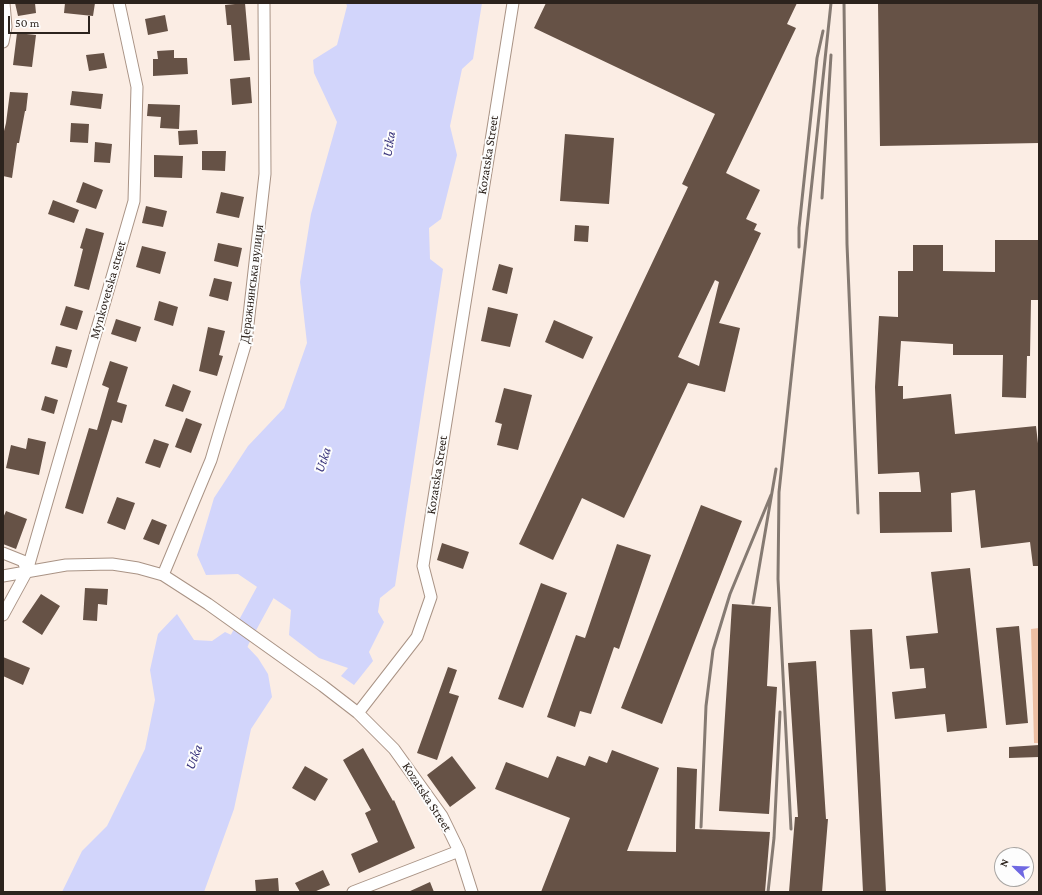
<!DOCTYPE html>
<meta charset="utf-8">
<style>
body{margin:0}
#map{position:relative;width:1042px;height:895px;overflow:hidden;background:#fbede4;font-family:"Crimson Pro",serif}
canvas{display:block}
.frame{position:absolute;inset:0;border:4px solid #2c231d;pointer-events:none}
.north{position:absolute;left:994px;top:847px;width:40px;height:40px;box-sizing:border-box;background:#fdfdfd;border:1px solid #a9a6a3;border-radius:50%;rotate:293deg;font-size:11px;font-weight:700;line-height:16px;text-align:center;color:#2c231d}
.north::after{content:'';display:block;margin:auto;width:14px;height:18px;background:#6f68e2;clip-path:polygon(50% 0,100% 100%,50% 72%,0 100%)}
.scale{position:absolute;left:8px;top:16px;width:82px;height:18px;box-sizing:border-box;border:2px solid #2c231d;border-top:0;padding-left:5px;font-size:12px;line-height:14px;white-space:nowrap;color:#2c231d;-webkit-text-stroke:3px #fdfdfd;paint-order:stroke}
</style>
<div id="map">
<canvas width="1042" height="895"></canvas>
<div class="frame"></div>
<div class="north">N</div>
<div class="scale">50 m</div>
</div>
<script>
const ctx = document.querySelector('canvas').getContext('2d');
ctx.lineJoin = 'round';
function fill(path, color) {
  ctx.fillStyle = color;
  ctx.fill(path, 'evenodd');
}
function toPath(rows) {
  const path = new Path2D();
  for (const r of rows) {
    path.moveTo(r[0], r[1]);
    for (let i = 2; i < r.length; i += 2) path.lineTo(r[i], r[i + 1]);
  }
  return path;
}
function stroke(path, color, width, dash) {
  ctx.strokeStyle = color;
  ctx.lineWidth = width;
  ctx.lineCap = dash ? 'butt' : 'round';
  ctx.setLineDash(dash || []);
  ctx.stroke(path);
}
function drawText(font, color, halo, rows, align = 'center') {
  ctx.font = font + ' "Crimson Pro",serif';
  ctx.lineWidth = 4;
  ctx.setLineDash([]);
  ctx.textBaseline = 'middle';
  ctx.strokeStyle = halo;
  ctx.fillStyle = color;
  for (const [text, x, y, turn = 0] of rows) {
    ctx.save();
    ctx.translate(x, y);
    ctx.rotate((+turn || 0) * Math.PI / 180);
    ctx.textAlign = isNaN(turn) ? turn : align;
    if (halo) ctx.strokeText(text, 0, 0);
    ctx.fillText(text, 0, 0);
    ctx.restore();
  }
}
const green = toPath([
 [1039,628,1039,743,1034,743,1031,629]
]);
const water = toPath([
 [346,3,482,3,473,59,462,69,450,126,457,155,441,219,429,228,430,259,443,269,395,586,380,598,378,612,384,622,369,652,373,661,354,685,341,676,348,668,319,658,289,635,291,610,238,574,206,575,197,555,214,498,248,446,284,408,307,343,300,282,311,214,337,122,314,73,313,60,337,45,347,6],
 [177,614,194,640,212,641,225,632,240,639,258,658,268,674,272,697,251,729,234,809,204,892,62,892,82,851,107,826,145,749,155,700,150,670,158,634]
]);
const river = toPath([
 [230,663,240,639,278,569]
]);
const building = toPath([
 [15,3,35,3,36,13,18,16],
 [65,3,95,3,93,16,64,13],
 [245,3,250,60,234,61,231,25,227,25,225,5],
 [546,3,797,3,787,24,796,28,726,173,760,190,746,219,757,224,754,230,761,233,719,323,740,328,725,392,688,383,624,518,582,498,553,560,519,544,688,187,682,184,715,114,534,28],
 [715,280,719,282,699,366,678,357],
 [878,3,1039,3,1039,143,880,146],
 [165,15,168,31,148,35,145,19],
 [17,33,36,35,32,67,13,65],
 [174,50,174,58,187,58,188,74,153,76,153,59,158,59,157,51],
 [104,53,107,68,89,71,86,55],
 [250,77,252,103,232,105,230,79],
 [72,91,103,94,101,109,70,105],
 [10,92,28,93,26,111,25,111,19,143,17,143,12,178,3,176,3,135,6,123],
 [148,104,180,105,179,129,160,128,161,117,147,116],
 [71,123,89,124,88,143,70,142],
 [197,130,198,144,179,145,178,131],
 [565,134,614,138,609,204,560,201],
 [95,142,112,144,110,163,94,162],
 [202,151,226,151,225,171,202,170],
 [154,155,183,156,182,178,154,177],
 [83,182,103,190,96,209,76,202],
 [221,192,244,197,239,218,216,213],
 [53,200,79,210,74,223,48,214],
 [146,206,167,211,163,227,142,223],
 [575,225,589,226,588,242,574,241],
 [86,228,104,233,89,290,74,286,83,249,80,248],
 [995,240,1039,240,1039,300,1031,300,1030,356,1027,356,1026,398,1002,397,1003,355,953,355,953,344,901,341,898,386,903,386,903,399,951,394,955,434,1036,426,1039,452,1039,566,1033,566,1030,542,981,548,975,490,951,493,952,532,880,533,879,492,921,492,919,472,878,474,875,387,879,316,898,317,898,271,913,271,913,245,943,245,943,271,995,272],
 [218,243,242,248,238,267,214,261],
 [142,246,166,252,160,274,136,267],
 [499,264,513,268,507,294,492,290],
 [214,278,232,282,228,301,209,296],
 [159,301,178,307,173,326,154,320],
 [66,306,83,311,77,330,60,325],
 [488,307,518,314,510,347,481,341],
 [116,319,141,327,136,342,111,334],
 [554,320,593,337,583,359,545,342],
 [208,327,225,331,219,355,223,356,217,376,199,371],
 [56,346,72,350,67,368,51,364],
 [110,361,128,367,117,402,127,405,122,423,112,420,83,514,65,508,89,428,97,430,109,388,102,385],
 [173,384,191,391,183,412,165,406],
 [504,388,532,395,518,450,497,445,502,424,495,422],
 [45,396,58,400,54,414,41,410],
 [186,418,202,424,191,453,175,447],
 [28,438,46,442,39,475,6,468,11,445,26,449],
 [154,439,169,444,160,468,145,463],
 [117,497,135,503,125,530,107,523],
 [701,505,742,521,662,724,621,708],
 [6,511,27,519,16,549,3,544,3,518],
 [152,519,167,525,159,545,143,539],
 [442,543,469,552,463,569,437,560],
 [617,544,651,555,619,649,614,647,591,714,580,711,575,727,547,717,576,635,585,638],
 [970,568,987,728,947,732,945,714,895,719,892,692,926,688,924,668,910,669,906,636,938,633,931,572],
 [541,583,567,593,523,708,498,699],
 [85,588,108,589,107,605,98,604,97,621,83,620],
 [41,594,60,606,42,635,22,622],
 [732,604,771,607,767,686,777,687,769,814,719,811],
 [1019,626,1028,723,1006,725,996,628],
 [872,629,876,698,886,892,863,892,850,630],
 [3,657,30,668,23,685,3,676],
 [816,661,826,819,828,819,822,892,789,892,795,817,798,817,788,663],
 [448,667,457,670,449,693,459,696,437,760,417,753],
 [1039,745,1039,757,1009,758,1009,747],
 [363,748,393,801,394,800,415,848,359,873,351,854,378,842,365,813,371,810,343,760],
 [612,750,659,768,627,851,676,852,677,767,697,769,695,829,770,832,765,892,541,892,570,818,495,789,506,762,548,778,557,756,585,766,589,756,607,763],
 [452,756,476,788,450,807,427,775],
 [305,766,328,779,315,801,292,788],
 [323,870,330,885,314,892,300,892,295,883],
 [278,878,279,892,256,892,255,880],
 [430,882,434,892,408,892]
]);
const street = toPath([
 [3,42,6,27,4,3],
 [3,553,23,561,27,571],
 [163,575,211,460,246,342,265,174,264,3],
 [3,576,66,565,112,564,138,568,163,575,208,604,323,686,358,713,394,749,442,816,459,851,472,892],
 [3,615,27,571,134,201,137,87,119,3],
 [358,713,417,637,431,597,423,566,513,3],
 [353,892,459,851]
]);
const rail = toPath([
 [844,3,847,244,858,513],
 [822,198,831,55],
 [799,247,799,228,817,58,823,31],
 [753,603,776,469],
 [701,827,706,706,713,650,730,594,771,495],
 [791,829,778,579,779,492,831,3],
 [768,892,774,838,780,712]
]);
const streetNames = [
 ["Kozatska Street",488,155,-81],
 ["Деражнянська вулиця",252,284,-83],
 ["Mynkovetska street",108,290,-74],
 ["Kozatska Street",437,475,-81],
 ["Kozatska Street",427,797,57]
];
const waterNames = [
 ["Utka",389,144,-81],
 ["Utka",323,460,-72],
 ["Utka",194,757,-69]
];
fill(green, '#edbfa3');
fill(water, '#d2d5fb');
stroke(river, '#d2d5fb', 20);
fill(building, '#665246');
stroke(street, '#a99385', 13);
stroke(street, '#fff', 11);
stroke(rail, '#857a72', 3);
drawText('13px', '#2c231d', '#fdfdfd', streetNames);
drawText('italic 14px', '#3a357c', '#fdfdfd', waterNames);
</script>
